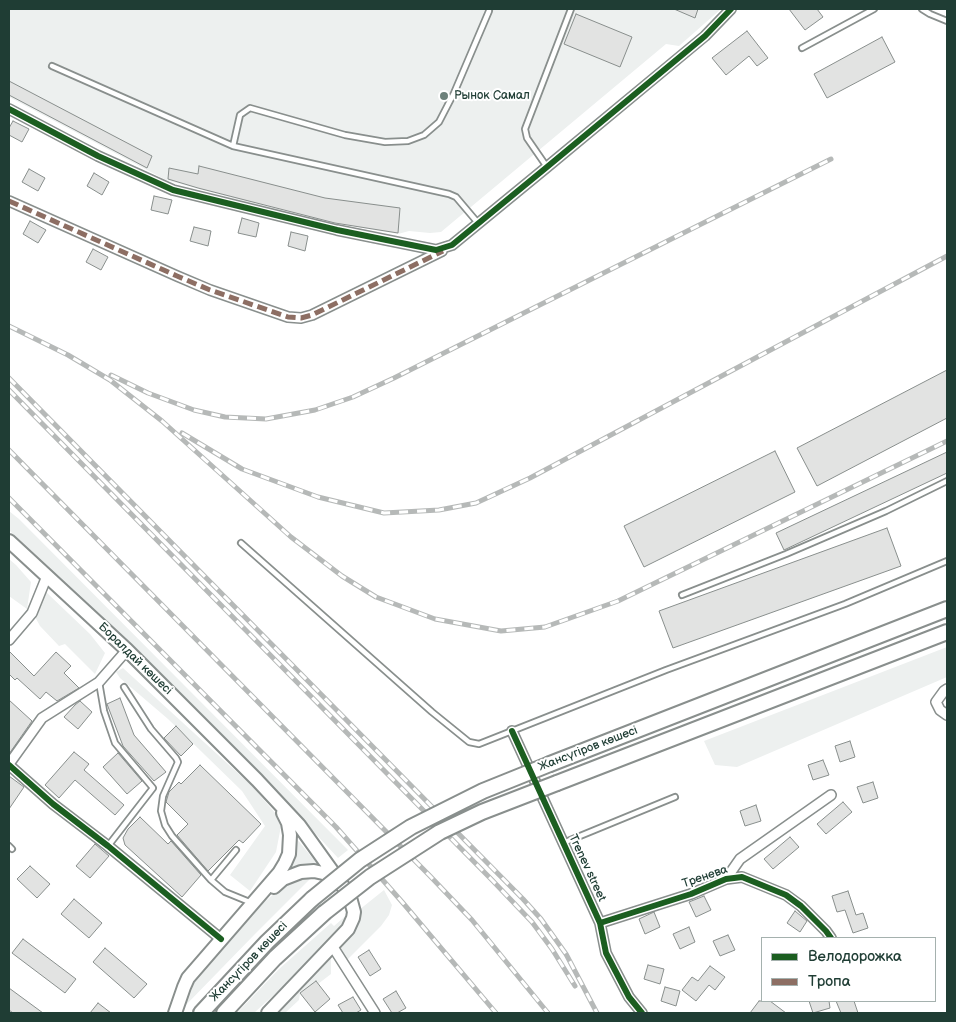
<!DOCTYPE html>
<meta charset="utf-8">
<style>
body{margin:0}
#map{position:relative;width:956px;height:1022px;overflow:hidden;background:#fff;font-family:"Balsamiq Sans",sans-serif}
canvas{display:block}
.frame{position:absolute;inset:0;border:10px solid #1f3d34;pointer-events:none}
.legend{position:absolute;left:761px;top:937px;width:175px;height:65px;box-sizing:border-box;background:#fff;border:1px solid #a5b1ae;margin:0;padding:6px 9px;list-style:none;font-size:15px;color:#1f3d34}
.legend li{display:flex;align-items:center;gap:10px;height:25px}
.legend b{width:25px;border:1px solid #a5b1ae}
</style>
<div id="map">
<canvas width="956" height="1022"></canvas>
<div class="frame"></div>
<ul class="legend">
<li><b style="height:6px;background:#1b5e20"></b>Велодорожка</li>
<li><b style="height:6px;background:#8d6e63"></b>Тропа</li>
</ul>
</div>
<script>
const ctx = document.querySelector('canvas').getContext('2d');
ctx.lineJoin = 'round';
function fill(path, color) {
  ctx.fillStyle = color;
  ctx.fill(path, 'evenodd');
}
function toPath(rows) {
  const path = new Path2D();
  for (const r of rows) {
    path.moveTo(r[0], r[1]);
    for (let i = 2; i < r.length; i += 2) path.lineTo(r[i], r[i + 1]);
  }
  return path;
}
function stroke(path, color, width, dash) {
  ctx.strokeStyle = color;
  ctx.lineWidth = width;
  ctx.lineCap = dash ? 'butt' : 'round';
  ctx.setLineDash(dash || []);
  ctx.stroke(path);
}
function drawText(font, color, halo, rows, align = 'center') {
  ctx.font = font + ' "Balsamiq Sans",sans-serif';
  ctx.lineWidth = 4;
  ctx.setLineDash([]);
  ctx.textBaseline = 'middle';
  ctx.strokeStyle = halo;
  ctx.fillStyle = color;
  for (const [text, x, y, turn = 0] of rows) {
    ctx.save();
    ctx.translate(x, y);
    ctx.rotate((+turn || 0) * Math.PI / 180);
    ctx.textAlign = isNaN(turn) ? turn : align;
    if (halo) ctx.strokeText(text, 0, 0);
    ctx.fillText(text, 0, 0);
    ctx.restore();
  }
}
const built = toPath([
 [9,9,721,9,679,46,666,44,441,232,430,233,409,231,398,234,333,223,287,213,166,180,9,97],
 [9,511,19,519,348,850,338,858,250,763,99,615,11,532,9,530],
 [9,559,16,565,31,582,27,609,9,596],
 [46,592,90,634,105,653,95,674,65,644,59,646,40,626,34,615],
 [947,647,947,677,737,767,715,765,704,741],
 [123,668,252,786,282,821,276,852,250,891,230,875,265,826,242,791,168,719,120,678,116,672],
 [296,838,319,866,288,873],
 [313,876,255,934,184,1007,200,970,244,919,287,883],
 [384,890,392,905,389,915,381,926,346,961,339,946,356,926,359,910],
 [349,913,338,936,254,1013,237,1013,279,969,331,923,334,926],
 [331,954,331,974,318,984,316,981,300,993,299,1000,285,1013,272,1013]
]);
const building = toPath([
 [674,9,698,9,695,18,674,9],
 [789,9,817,9,823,17,805,30,789,9],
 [576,14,632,37,620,67,564,44,576,14],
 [747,31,768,58,757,66,749,56,726,75,712,58,747,31],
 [882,37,895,62,827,98,814,74,882,37],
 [9,81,152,156,147,168,9,95,9,81],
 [13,121,29,129,22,142,9,135,9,128,13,121],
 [199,166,325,198,400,208,398,233,335,223,198,188,168,179,169,168,198,174,199,166],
 [29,169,45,178,38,191,22,182,29,169],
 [94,173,109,182,102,195,87,186,94,173],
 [154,196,172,200,168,214,151,210,154,196],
 [242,218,259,223,256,237,238,233,242,218],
 [30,221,46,230,38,243,23,234,30,221],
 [194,227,211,231,208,246,190,241,194,227],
 [291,232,308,236,305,251,288,246,291,232],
 [93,249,108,257,101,270,86,262,93,249],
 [947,370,947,418,817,486,797,448,947,370],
 [775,451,795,492,644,567,624,526,775,451],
 [947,452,947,473,784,550,776,533,947,452],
 [887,528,901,566,673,648,659,611,887,528],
 [9,651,34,676,56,652,71,666,64,673,79,688,57,701,46,692,40,699,17,678,15,680,9,674,9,651],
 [120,698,134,735,166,772,154,781,123,746,107,704,120,698],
 [9,700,32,721,9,754,9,700],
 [80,701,92,712,78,729,64,717,75,705,80,701],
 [176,726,193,744,181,756,164,738,176,726],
 [850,741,855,757,840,762,835,746,850,741],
 [74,752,89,764,84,770,124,805,115,815,75,780,59,798,45,785,74,752],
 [118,753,142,781,127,794,103,767,118,753],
 [823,760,829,775,813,780,808,765,823,760],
 [200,765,261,824,243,843,239,840,208,871,177,835,188,824,166,802,169,792,179,782,181,784,200,765],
 [9,776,24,787,9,809,9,776],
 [873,782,878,798,863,803,857,787,873,782],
 [843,802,852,812,826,834,817,824,843,802],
 [756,805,761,821,745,826,740,811,756,805],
 [140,817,168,844,171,841,201,875,182,897,125,845,123,838,128,829,140,817],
 [790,837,799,847,773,869,764,859,790,837],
 [95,844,109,856,90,878,76,866,95,844],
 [30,866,50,884,37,898,17,879,30,866],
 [848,891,856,915,863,913,868,928,853,933,845,910,837,912,832,896,848,891],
 [704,896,711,910,696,917,689,902,704,896],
 [74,899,102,923,89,938,61,914,74,899],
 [795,911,807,921,800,932,787,923,795,911],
 [654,912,660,927,645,934,639,919,654,912],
 [689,927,695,942,680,949,673,934,689,927],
 [728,935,735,950,720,956,713,941,728,935],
 [23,939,76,979,65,993,12,953,23,939],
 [105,948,147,984,134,998,93,962,105,948],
 [369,950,381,969,370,976,358,957,369,950],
 [648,965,664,969,660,984,644,979,648,965],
 [710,966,725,977,715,990,709,985,696,1001,682,990,692,977,698,981,710,966],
 [316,981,330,999,315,1012,300,993,316,981],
 [665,987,680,991,676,1006,661,1001,665,987],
 [9,988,43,1013,13,1013,9,1010,9,988],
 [396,991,406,1008,397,1013,392,1013,383,999,396,991],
 [353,997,361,1010,356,1013,343,1013,338,1005,353,997],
 [759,1001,770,1001,786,1013,750,1013,759,1001],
 [809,1001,829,1001,830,1008,813,1013,809,1001],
 [836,1001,854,1001,858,1013,841,1013,836,1001],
 [98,1003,111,1013,90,1013,98,1003]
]);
const service = toPath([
 [922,9,930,14,947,21],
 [802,48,874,9],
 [52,66,233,146,449,194,456,197,478,223],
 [233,146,240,115,250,108,345,135,385,142,408,141,424,135,439,122,454,93,489,11],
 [547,167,527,138,525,129,571,9],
 [241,543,432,712,469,742,479,744,666,670,845,604,947,561],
 [682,595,786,554,886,511,947,481],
 [99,682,104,711,115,743,153,788,108,846],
 [124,687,151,729,176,758,178,762,163,796,161,811,165,825,172,836,211,880,225,892,252,903],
 [563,843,675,797],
 [9,846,12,849],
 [211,880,236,850]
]);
const minor = toPath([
 [9,109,98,156,173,190,337,230,436,250,452,245,547,167,705,36,731,9],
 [9,201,177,276,210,290,288,317,301,318,312,315,442,251],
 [9,640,32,613,47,576],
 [947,689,944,691,936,702,940,710,947,715],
 [512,731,600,923,606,953,629,997,642,1013],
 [9,764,42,718,99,682,127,650],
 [9,765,53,804,108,846,221,939],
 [726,879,740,859,831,795],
 [600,923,691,894,726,879,742,877,786,895,801,906,826,931,831,938],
 [333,947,375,1013]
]);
const secondary = toPath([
 [9,541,127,650,257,780,299,825,347,892,351,901,354,912,353,918,348,929,268,1013],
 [274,887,283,879,301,872,314,871,323,873,330,875,337,881],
 [175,1013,184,987,188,978,279,873,285,863,289,854,290,835,288,823,283,813]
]);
const primary = toPath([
 [550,764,947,609],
 [557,783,947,632],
 [201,1013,267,942,312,899],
 [224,1013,275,958,324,913]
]);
const rail = toPath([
 [9,326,68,355,110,380,162,421,291,537,342,576,376,597,435,619,501,631,545,627,618,601,947,441],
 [111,375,148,393,194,410,225,417,266,419,315,410,353,397,394,378,831,159],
 [9,378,523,899,541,919,566,954,597,1013],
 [9,390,492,880,532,922,552,949,575,986],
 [182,433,242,469,318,497,384,513,439,510,476,503,530,478,947,256],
 [9,450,430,876,472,920,548,1013],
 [9,498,336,827,403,903,496,1013]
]);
const primaryBridge = toPath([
 [312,899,360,860,411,827,483,791,550,764],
 [324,913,370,877,440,832,482,812,557,783]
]);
const quiet = toPath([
 [9,201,177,276,210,290,288,317,301,318,312,315,443,251]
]);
const cycleway = toPath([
 [9,109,98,156,173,190,337,230,436,250,452,245,547,167,705,36,731,9],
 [512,731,600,923,606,953,629,997,642,1013],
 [9,765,53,804,108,846,221,939],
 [600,923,691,894,726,879,742,877,786,895,801,906,826,931,831,938]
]);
const markers = [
 [444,96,5,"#6d817b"]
];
const poiNames = [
 ["Рынок Самал",454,96]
];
const streetNames = [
 ["Боралдай көшесі",135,659,44],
 ["Жансүгіров көшесі",588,749,-21],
 ["Trenev street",587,868,65],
 ["Тренева",705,877,-19],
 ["Жансүгіров көшесі",249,962,-46]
];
fill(built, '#edf0ef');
fill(building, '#e2e3e2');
stroke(building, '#898f8d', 1);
stroke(service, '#898f8d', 8);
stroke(minor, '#898f8d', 12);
stroke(secondary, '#898f8d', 16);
stroke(primary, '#898f8d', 18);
stroke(service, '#fff', 4.5);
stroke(minor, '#fff', 9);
stroke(secondary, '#fff', 12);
stroke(primary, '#fff', 14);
stroke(rail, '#b6b9b8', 5);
stroke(rail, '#fff', 3, [9]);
stroke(primaryBridge, '#898f8d', 18, []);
stroke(primaryBridge, '#fff', 14);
stroke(quiet, '#8d6e63', 5, [10, 5]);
stroke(cycleway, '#1b5e20', 6);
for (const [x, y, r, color] of markers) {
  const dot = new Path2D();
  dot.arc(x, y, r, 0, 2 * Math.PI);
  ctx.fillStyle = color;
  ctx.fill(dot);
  stroke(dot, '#fff', 2);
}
drawText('12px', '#1f3d34', '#fff', poiNames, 'left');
drawText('12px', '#1f3d34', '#fff', streetNames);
</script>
